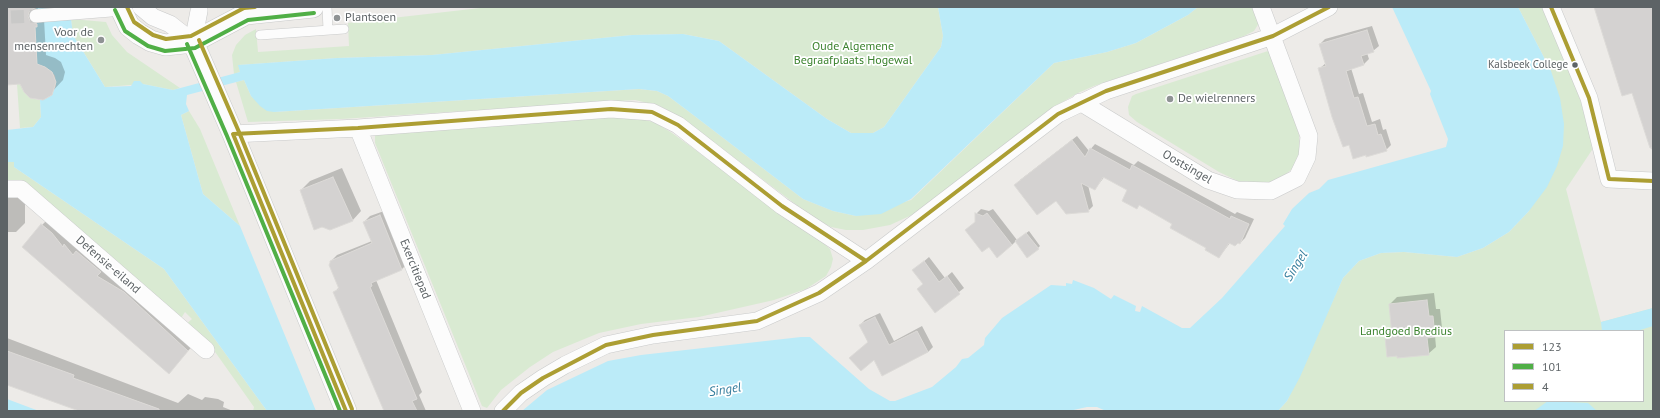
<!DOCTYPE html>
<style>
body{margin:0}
#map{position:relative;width:1660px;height:418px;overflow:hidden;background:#edebe8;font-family:"PT Sans",sans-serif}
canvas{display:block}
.frame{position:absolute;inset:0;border:8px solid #5d6366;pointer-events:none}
.legend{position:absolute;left:1504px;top:330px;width:140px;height:72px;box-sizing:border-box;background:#fff;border:1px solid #bec1c2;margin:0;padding:5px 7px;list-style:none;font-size:12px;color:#5d6366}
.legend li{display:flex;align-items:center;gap:8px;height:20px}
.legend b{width:20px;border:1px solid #bec1c2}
</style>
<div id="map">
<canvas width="1660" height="418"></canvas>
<div class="frame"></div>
<ul class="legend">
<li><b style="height:5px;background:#ac9e33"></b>123</li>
<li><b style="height:5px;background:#50af46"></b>101</li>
<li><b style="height:5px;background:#ac9e33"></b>4</li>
</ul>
</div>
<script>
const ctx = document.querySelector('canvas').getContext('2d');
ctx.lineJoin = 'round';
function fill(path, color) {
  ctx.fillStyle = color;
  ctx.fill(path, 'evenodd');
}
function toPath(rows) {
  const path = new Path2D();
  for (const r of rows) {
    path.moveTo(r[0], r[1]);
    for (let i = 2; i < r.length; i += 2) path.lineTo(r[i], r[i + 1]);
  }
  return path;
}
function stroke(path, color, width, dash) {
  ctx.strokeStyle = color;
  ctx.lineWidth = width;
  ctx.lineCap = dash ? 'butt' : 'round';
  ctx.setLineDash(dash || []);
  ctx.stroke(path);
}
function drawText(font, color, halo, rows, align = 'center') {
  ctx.font = font + ' "PT Sans",sans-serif';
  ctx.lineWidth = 3.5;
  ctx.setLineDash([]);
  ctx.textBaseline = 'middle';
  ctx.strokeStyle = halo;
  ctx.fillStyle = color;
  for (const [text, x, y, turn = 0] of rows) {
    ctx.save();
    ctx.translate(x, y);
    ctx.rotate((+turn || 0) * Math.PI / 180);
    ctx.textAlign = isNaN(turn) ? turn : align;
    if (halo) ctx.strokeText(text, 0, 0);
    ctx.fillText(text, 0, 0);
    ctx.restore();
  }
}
const green = toPath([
 [489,7,938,7,943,36,941,47,884,127,873,133,851,133,827,119,719,41,683,34,632,35,432,55,337,58,239,65,240,72,234,74,232,55,236,45,245,35,256,29,258,52,349,46,348,23],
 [1198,7,1259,7,1259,23,1254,31,1244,36,1094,86,1078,93,1061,103,914,214,890,225,863,230,846,230,831,227,815,219,683,119,660,106,635,100,341,119,248,122,236,82,244,80,251,96,274,112,639,89,657,91,668,96,688,111,803,199,833,211,856,216,911,200,1054,63,1107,52,1136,43,1188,15],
 [1518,7,1542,7,1575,83,1591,135,1592,150,1566,189,1601,322,1653,308,1653,411,1278,411,1287,401,1343,278,1359,261,1381,253,1404,252,1457,257,1483,248,1509,232,1529,211,1551,71],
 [1505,331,1643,331,1643,401,1505,401],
 [71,19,106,22,112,35,127,52,180,88,173,90,143,84,105,87,73,35],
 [1268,51,1276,54,1299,135,1300,156,1296,166,1278,180,1262,185,1240,182,1219,172,1137,122,1129,115,1128,107,1132,96,1136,94],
 [17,84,21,84,24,92,30,98,40,100,41,117,33,127,20,128],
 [189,111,200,129,240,226,203,194,181,115],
 [613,117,642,119,656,123,672,133,819,239,830,249,833,259,831,267,826,276,806,289,774,300,699,317,641,324,599,333,553,352,530,367,501,390,487,408,482,406,375,143,375,134],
 [7,162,14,162,14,167,164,269,267,411,253,411,254,407,213,349,185,325,192,319,185,312,180,320,7,186]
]);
const water = toPath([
 [36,7,65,7,64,8,71,19,73,35,105,87,131,86,134,81,140,81,143,84,173,90,240,72,238,65,337,58,432,55,632,35,683,34,719,41,827,119,851,133,873,133,884,127,941,47,943,36,938,7,1198,7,1188,15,1136,43,1107,52,1054,63,911,199,881,214,856,216,833,211,803,199,688,111,668,96,657,91,639,89,274,112,267,111,260,106,251,96,244,80,187,95,186,104,189,111,181,115,203,194,240,226,316,411,267,411,164,269,14,167,14,162,7,162,7,130,33,127,41,117,40,100,51,95,56,86,55,76,52,72,45,67,37,66,35,27,37,27],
 [1392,7,1518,7,1551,71,1560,98,1564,124,1563,146,1557,166,1547,187,1529,211,1509,232,1483,248,1457,257,1404,252,1381,253,1359,261,1343,278,1300,377,1287,401,1278,411,1106,411,1097,407,1087,407,1069,411,522,411,547,390,608,361,641,355,801,337,810,337,869,389,890,401,895,401,932,387,956,367,962,359,968,358,984,345,985,338,1002,318,1051,285,1066,286,1066,283,1072,284,1073,280,1094,288,1111,299,1114,295,1136,306,1135,311,1140,312,1142,306,1182,328,1190,328,1222,298,1285,226,1283,224,1292,209,1309,193,1319,189,1328,180,1446,147,1448,139,1430,94,1431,91],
 [1653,308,1653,326,1637,331,1602,331,1601,322],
 [7,399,39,411,7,411],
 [1548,401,1588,403,1597,411,1534,411]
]);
const shadow = toPath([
 [7,7,37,7,41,14,44,19,46,55,55,58,61,62,65,72,63,80,47,97,20,83,7,84],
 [1595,7,1653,7,1653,153,1633,92],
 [1372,26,1379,46,1373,51,1367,53,1369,59,1364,64,1351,68,1359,94,1363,93,1372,122,1380,119,1383,130,1386,129,1391,145,1386,150,1366,153,1349,144,1319,69,1326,63,1320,44,1325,39],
 [1077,136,1089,151,1095,144,1134,165,1138,161,1235,214,1237,212,1254,219,1245,238,1240,243,1230,243,1219,257,1174,223,1140,204,1137,208,1129,190,1105,176,1095,189,1088,185,1093,206,1088,211,1056,199,1020,180],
 [342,168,361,211,352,221,301,190,310,181],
 [25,194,25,223,16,232,7,232,7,195],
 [981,209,989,211,993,209,1017,240,1029,231,1040,246,1038,248,1016,241,1012,245,976,221,976,214],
 [387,210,408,263,402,269,376,280,422,392,419,395,426,411,385,411,335,292,339,287,331,261,337,255,372,241,364,222,370,216],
 [51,216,197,341,169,372,42,225],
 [929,257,945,278,952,272,964,288,935,311,918,289,924,283,914,270],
 [1434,293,1436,309,1440,309,1442,328,1435,336,1436,347,1428,354,1386,337,1393,330,1390,304,1397,297],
 [880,313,894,341,922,326,933,347,928,352,883,375,860,325,865,320],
 [7,338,178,403,188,394,202,400,205,397,218,399,224,402,223,407,233,411,82,411,7,384]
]);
const building = toPath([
 [7,7,36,7,29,12,28,16,30,21,37,24,37,27,35,27,37,64,45,67,52,72,56,82,52,95,43,100,30,98,24,92,20,84,7,85,7,7],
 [1594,7,1653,7,1653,148,1650,148,1632,93,1622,96,1594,7],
 [1367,30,1374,52,1361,56,1364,65,1346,71,1354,98,1358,97,1367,126,1375,124,1378,135,1381,134,1387,151,1366,157,1366,155,1353,159,1349,145,1343,147,1332,117,1318,68,1326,66,1319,44,1367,30],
 [1072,140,1085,157,1090,148,1130,170,1132,165,1230,219,1231,216,1249,224,1240,244,1238,243,1235,246,1229,243,1219,258,1205,250,1206,248,1170,228,1172,224,1139,205,1137,209,1122,201,1127,190,1103,177,1095,190,1081,183,1089,212,1066,214,1056,201,1037,215,1014,185,1072,140],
 [333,177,353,221,330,230,322,227,314,230,300,190,333,177],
 [975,213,983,216,987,213,1012,245,997,258,989,247,982,252,965,230,975,222,975,213],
 [380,215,402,270,371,283,372,286,370,287,417,399,412,401,417,411,384,411,333,292,339,289,329,265,330,263,330,261,372,243,363,222,380,215],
 [41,224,52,233,63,247,64,244,73,255,76,251,101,272,97,276,124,292,188,351,169,374,22,247,41,224],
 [1026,233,1039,249,1027,258,1015,241,1026,233],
 [924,261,939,282,947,276,960,294,935,313,917,289,923,284,912,270,924,261],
 [1427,300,1429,316,1433,316,1435,337,1427,338,1429,355,1397,358,1397,356,1387,357,1385,337,1392,336,1389,304,1427,300],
 [875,317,889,345,917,331,928,352,882,376,874,360,861,371,849,358,868,342,859,325,875,317],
 [7,351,74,375,73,378,159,409,159,411,79,411,7,385,7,351]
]);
const pedestrianTunnel = toPath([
 [11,17,36,16]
]);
const service = toPath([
 [327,7,328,30],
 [260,35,344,29]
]);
const pedestrian = toPath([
 [36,16,111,10]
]);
const minor = toPath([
 [141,7,153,17,170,24,193,42,199,11],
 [1551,7,1589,98,1609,179,1653,181],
 [1080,102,1208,180,1237,190,1271,191,1297,178,1307,157,1309,136,1261,7],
 [358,128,472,411],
 [233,134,358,128,611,109,652,112,678,125,782,206,866,261],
 [7,189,21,189,206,350],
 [503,411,521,393,543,378,565,365,606,345,653,335,757,321,819,293,866,261,1058,114,1106,91,1273,36,1329,7]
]);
const tertiary = toPath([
 [120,7,129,26,139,34,151,41,165,45,193,42,246,14,313,7],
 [193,42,233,134,346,411]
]);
const bus1 = toPath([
 [1551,7,1589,98,1609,179,1653,181],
 [346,411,233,134,358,128,611,109,652,112,678,125,782,206,866,261],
 [503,411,521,393,543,378,606,345,653,335,757,321,819,293,866,261,1058,114,1106,91,1273,36,1329,7]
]);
const bus2 = toPath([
 [115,10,125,31,148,46,165,51,195,48,248,20,314,13],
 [187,44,227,136,340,411]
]);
const bus3 = toPath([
 [127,7,134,22,153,35,166,39,191,36,244,8,255,7],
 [199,40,239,132,352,409]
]);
const markers = [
 [337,18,4,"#8f9394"],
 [101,40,4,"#8f9394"],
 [1575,65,3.5,"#5d6366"],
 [1170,99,4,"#8f9394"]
];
const busNames = [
 ["Kalsbeek College",1568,65]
];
const poiNames = [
 ["Plantsoen",345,18],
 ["Voor de",93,33,"right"],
 ["mensenrechten",93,47,"right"],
 ["De wielrenners",1178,99]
];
const parkNames = [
 ["Oude Algemene",853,47],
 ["Begraafplaats Hogewal",853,61],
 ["Landgoed Bredius",1406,332]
];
const streetNames = [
 ["Oostsingel",1187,167,30],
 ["Defensie-eiland",108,265,41],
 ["Exercitiepad",415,269,68]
];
const waterNames = [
 ["Singel",1296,266,-58],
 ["Singel",725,390,-9]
];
fill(green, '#d9ead2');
fill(water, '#bbebf8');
fill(shadow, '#0003');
fill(building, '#d4d2d1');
stroke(building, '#dcdad7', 1);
stroke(pedestrianTunnel, '#c9c9c8', 13, [13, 6]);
stroke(service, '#c9caca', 10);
stroke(pedestrian, '#c9caca', 14);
stroke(minor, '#c9caca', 18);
stroke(tertiary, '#c9caca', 22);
stroke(service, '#fcfcfc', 9);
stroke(pedestrian, '#fcfcfc', 13);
stroke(minor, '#fcfcfc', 17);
stroke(tertiary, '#fcfcfc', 21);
stroke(bus1, '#ac9e33', 4);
stroke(bus2, '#50af46', 4);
stroke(bus3, '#ac9e33', 4);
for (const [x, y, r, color] of markers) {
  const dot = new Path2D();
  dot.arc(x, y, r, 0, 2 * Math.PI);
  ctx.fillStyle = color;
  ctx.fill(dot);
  stroke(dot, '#fff', 1.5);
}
drawText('11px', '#5d6366', '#fff', busNames, 'right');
drawText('12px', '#5d6366', '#fff', poiNames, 'left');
drawText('12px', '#3c832f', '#fff', parkNames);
drawText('12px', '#5d6366', '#fff', streetNames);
drawText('italic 13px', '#347d9d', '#fff', waterNames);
</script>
